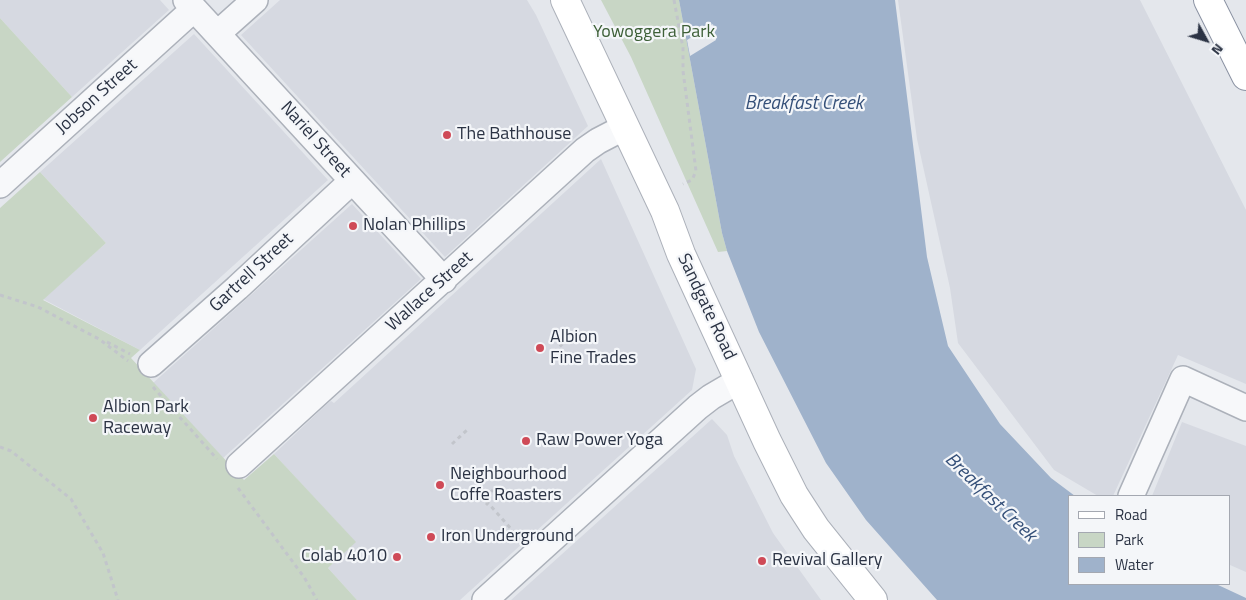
<!DOCTYPE html>
<style>
body{margin:0}
#map{position:relative;width:1246px;height:600px;overflow:hidden;background:#e4e7ec;font-family:"Titillium Web",sans-serif}
canvas{display:block}
.legend{position:absolute;left:1068px;top:495px;width:162px;height:90px;box-sizing:border-box;background:#f4f6f9;border:1px solid #a4a8b1;margin:0;padding:6px 9px;list-style:none;font-size:15px;color:#2b3344}
.legend li{display:flex;align-items:center;gap:10px;height:25px}
.legend b{width:25px;border:1px solid #a4a8b1}
.north{position:absolute;left:1181px;top:15px;width:50px;height:50px;-webkit-text-stroke:4px #f4f6f9;paint-order:stroke;rotate:129deg;font-size:14px;font-weight:700;line-height:20px;text-align:center;color:#2b3344}
.north::after{content:'';display:block;margin:auto;width:18px;height:22px;background:#2b3344;clip-path:polygon(50% 0,100% 100%,50% 72%,0 100%)}
</style>
<div id="map">
<canvas width="1246" height="600"></canvas>
<ul class="legend">
<li><b style="height:6px;background:#fff"></b>Road</li>
<li><b style="height:14px;background:#c8d6c5"></b>Park</li>
<li><b style="height:14px;background:#9fb2cb"></b>Water</li>
</ul>
<div class="north">N</div>
</div>
<script>
const ctx = document.querySelector('canvas').getContext('2d');
ctx.lineJoin = 'round';
function fill(path, color) {
  ctx.fillStyle = color;
  ctx.fill(path, 'evenodd');
}
function toPath(rows) {
  const path = new Path2D();
  for (const r of rows) {
    path.moveTo(r[0], r[1]);
    for (let i = 2; i < r.length; i += 2) path.lineTo(r[i], r[i + 1]);
  }
  return path;
}
function stroke(path, color, width, dash) {
  ctx.strokeStyle = color;
  ctx.lineWidth = width;
  ctx.lineCap = dash ? 'butt' : 'round';
  ctx.setLineDash(dash || []);
  ctx.stroke(path);
}
function drawText(font, color, halo, rows, align = 'center') {
  ctx.font = font + ' "Titillium Web",sans-serif';
  ctx.lineWidth = 4.5;
  ctx.setLineDash([]);
  ctx.textBaseline = 'middle';
  ctx.strokeStyle = halo;
  ctx.fillStyle = color;
  for (const [text, x, y, turn = 0] of rows) {
    ctx.save();
    ctx.translate(x, y);
    ctx.rotate((+turn || 0) * Math.PI / 180);
    ctx.textAlign = isNaN(turn) ? turn : align;
    if (halo) ctx.strokeText(text, 0, 0);
    ctx.fillText(text, 0, 0);
    ctx.restore();
  }
}
const built = toPath([
 [0,0,160,0,169,10,72,97,0,18],
 [280,0,527,0,536,15,588,126,445,257,241,35],
 [898,0,1140,0,1246,210,1246,384,1178,355,1113,496,1098,496,1054,470,958,343,950,288,917,139],
 [194,34,328,180,140,350,43,299,106,243,40,172],
 [601,159,696,369,692,390,460,600,357,600,328,568,355,542,274,454,327,404,331,401,334,403],
 [352,204,421,279,223,458,153,383],
 [712,419,727,435,734,456,773,533,821,600,511,600],
 [1182,422,1246,446,1246,572,1230,565,1230,496,1152,496]
]);
const green = toPath([
 [601,0,679,0,722,233,727,251,718,252,631,57],
 [0,18,72,97,0,162],
 [40,172,106,243,43,300,140,350,131,358,244,480,274,454,356,542,328,568,357,600,0,600,0,208]
]);
const water = toPath([
 [679,0,895,0,927,257,948,346,1000,424,1051,478,1075,496,1070,496,1070,584,1216,584,1246,598,1246,600,937,600,866,520,826,463,759,332,727,251,722,233]
]);
const pier = toPath([
 [713,24,716,40,690,56,687,40]
]);
const path = toPath([
 [674,0,683,48,683,71,696,171,692,180,683,184],
 [0,295,38,307,99,339,128,361],
 [107,342,130,354],
 [554,352,577,330],
 [153,387,217,459],
 [452,444,468,429],
 [0,447,11,451,71,499,103,553,118,600],
 [238,488,304,577,317,600],
 [488,503,484,499,493,490],
 [486,505,488,503,520,539]
]);
const street = toPath([
 [186,0,444,280],
 [218,33,255,0],
 [0,185,194,9],
 [151,364,237,288,352,181],
 [239,465,585,150,598,141,625,127],
 [1131,496,1183,379,1246,408],
 [485,600,698,407,711,397,740,380]
]);
const secondary = toPath([
 [565,0,665,211,681,254,767,441,794,495,816,529,873,600]
]);
const highway = toPath([
 [1208,0,1246,76]
]);
const markers = [
 [447,135,5,"#cf4a57"],
 [353,226,5,"#cf4a57"],
 [540,348,5,"#cf4a57"],
 [93,418,5,"#cf4a57"],
 [526,441,5,"#cf4a57"],
 [440,485,5,"#cf4a57"],
 [431,537,5,"#cf4a57"],
 [397,557,5,"#cf4a57"],
 [762,561,5,"#cf4a57"]
];
const parkNames = [
 ["Yowoggera Park",654,33]
];
const streetNames = [
 ["Jobson Street",97,97,-42],
 ["Nariel Street",315,140,48],
 ["Gartrell Street",252,273,-43],
 ["Wallace Street",430,292,-42],
 ["Sandgate Road",706,307,65]
];
const poiNames = [
 ["The Bathhouse",457,135],
 ["Nolan Phillips",363,226],
 ["Albion",550,338],
 ["Fine Trades",550,359],
 ["Albion Park",103,408],
 ["Raceway",103,429],
 ["Raw Power Yoga",536,441],
 ["Neighbourhood",450,475],
 ["Coffe Roasters",450,496],
 ["Iron Underground",441,537],
 ["Colab 4010",387,557,"right"],
 ["Revival Gallery",772,561]
];
const waterNames = [
 ["Breakfast Creek",804,104],
 ["Breakfast Creek",990,498,44]
];
fill(built, '#d6d9e1');
fill(green, '#c8d6c5');
fill(water, '#9fb2cb');
fill(pier, '#e4e7ec');
stroke(street, '#acb1ba', 28);
stroke(secondary, '#acb1ba', 30);
stroke(highway, '#8b93a3', 30);
stroke(path, '#c2c5cb', 3, [4, 4]);
stroke(street, '#f7f8fa', 25);
stroke(secondary, '#fff', 28);
stroke(highway, '#fff', 28);
for (const [x, y, r, color] of markers) {
  const dot = new Path2D();
  dot.arc(x, y, r, 0, 2 * Math.PI);
  ctx.fillStyle = color;
  ctx.fill(dot);
  stroke(dot, '#f4f6f9', 2);
}
drawText('18px', '#3e6038', '#f4f6f9', parkNames);
drawText('18px', '#2b3344', '#f4f6f9', streetNames);
drawText('18px', '#2b3344', '#f4f6f9', poiNames, 'left');
drawText('italic 19px', '#355079', '#f4f6f9', waterNames);
</script>
